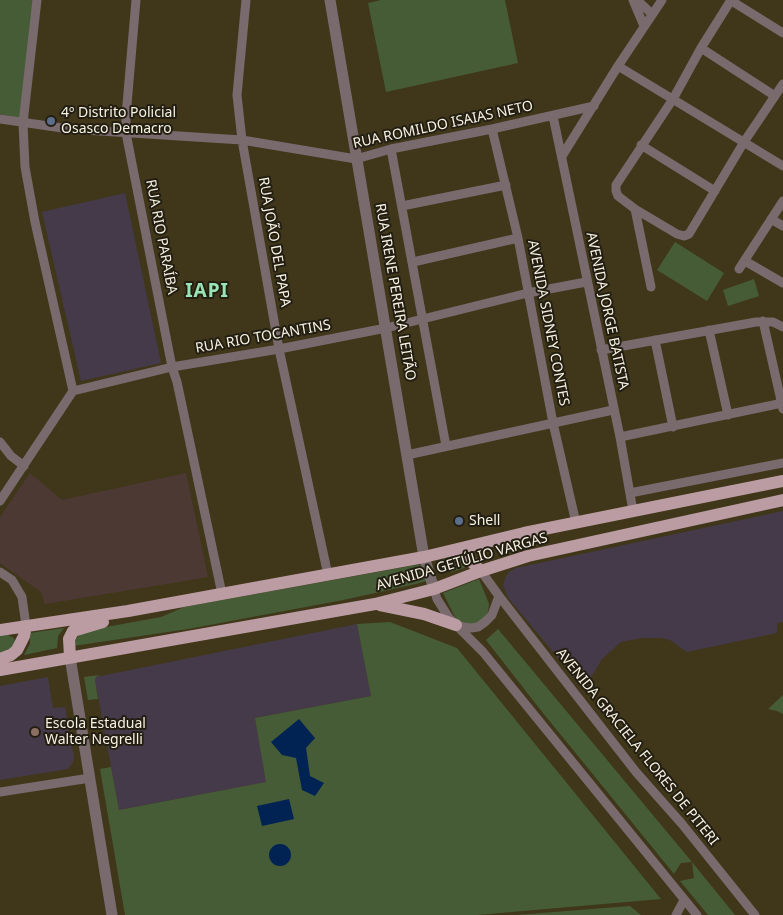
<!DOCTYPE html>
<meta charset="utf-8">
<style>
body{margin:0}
canvas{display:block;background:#40361a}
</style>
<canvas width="783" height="915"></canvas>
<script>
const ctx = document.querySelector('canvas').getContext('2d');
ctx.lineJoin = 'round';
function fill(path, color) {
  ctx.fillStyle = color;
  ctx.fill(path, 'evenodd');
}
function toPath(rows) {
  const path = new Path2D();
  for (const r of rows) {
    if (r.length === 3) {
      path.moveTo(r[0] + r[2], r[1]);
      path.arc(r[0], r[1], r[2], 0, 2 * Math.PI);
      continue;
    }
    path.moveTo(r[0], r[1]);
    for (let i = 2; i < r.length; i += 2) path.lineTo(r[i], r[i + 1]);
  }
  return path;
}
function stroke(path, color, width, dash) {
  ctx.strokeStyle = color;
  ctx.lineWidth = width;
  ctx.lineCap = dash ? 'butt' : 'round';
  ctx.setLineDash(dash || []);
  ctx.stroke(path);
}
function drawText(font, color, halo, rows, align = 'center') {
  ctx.font = font + ' "Noto Sans",sans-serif';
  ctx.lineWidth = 4;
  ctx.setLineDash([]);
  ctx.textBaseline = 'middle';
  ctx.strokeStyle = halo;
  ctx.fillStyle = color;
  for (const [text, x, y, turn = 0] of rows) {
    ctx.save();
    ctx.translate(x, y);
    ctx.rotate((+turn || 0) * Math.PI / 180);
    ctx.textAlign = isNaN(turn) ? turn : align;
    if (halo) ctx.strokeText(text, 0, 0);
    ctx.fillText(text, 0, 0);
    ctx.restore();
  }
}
const education = toPath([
 [125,193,161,363,81,381,42,212],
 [783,511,783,622,777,623,777,633,687,652,670,640,661,638,642,638,621,642,602,659,584,689,509,599,505,590,503,585,506,576,509,572,516,568],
 [357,624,371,696,255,718,267,782,119,810,95,680,96,677],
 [48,677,53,708,65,707,74,757,73,762,68,769,0,780,0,686]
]);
const medical = toPath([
 [30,473,62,500,186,473,208,577,45,604,41,592,0,563,0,517]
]);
const green = toPath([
 [0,0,35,0,20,118,0,114],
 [381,0,505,0,518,63,386,92,368,3],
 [675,242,724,273,707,301,657,270],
 [754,279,759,296,728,306,723,290],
 [456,556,467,564,464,568,452,572,443,570,438,566,437,561,439,560],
 [416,565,420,565,426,581,416,584,343,600,188,629,73,646,76,638,81,634,95,629,161,617,184,607],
 [479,579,489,604,488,612,480,623,462,625,455,617,443,593],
 [390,622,457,648,661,899,477,915,125,915,100,769,111,767,119,810,266,782,255,718,371,696,357,624],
 [64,628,58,636,57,648,24,655,30,644,30,633],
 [498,629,692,862,735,915,708,915,680,881,694,878,692,862,681,863,674,874,539,708,486,640],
 [4,633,14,638,15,643,13,648,0,653,0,634],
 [100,675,96,677,95,680,98,699,88,700,84,677],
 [783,695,783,714,777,711,768,709],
 [630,906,641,915,516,915]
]);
const water = toPath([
 [299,719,315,738,306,748,310,776,324,783,315,796,302,790,296,758,282,755,271,742],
 [289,799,294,819,262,826,257,806],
 [280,855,11]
]);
const minor = toPath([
 [37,0,23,123,25,167,35,222,73,391],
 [136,0,126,116,126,133,172,367,177,382,222,594],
 [246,0,237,95,242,140,279,349,328,575],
 [633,0,644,26],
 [637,0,652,14],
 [730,0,783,33],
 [731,0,701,48,673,99,616,185,616,191,618,196,635,209,677,234,684,236,689,234,744,142,783,84],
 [701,48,775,96],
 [618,66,783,166],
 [553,116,620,437,633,511],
 [0,119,69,129,242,140,356,159,391,149,492,129,594,106],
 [492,129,518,238,553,423,576,523],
 [641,145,715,191],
 [391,149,446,446],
 [562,156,618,66,662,0],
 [402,206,506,185],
 [635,209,651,287],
 [771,219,783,226],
 [745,261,783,283],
 [413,262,518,238],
 [739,269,783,201],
 [763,321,783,409],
 [709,330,728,415],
 [655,340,673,427],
 [601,350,756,322,773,322,783,327],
 [620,437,783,403],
 [0,442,11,456,24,466],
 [407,455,613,410],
 [630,493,783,463],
 [0,501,73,391,172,367,279,349,386,328,528,293,586,282],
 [481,571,499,596,636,772,682,824,755,915],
 [0,572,12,580,22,597,26,626],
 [434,589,437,599,449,618,483,652,697,915],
 [457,626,471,628,478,627,485,622,492,615,499,596],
 [0,792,90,778],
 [676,915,684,900]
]);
const tertiary = toPath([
 [330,0,424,557,434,589],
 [70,657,112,915]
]);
const primary = toPath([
 [458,549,481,571],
 [380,605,424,614,456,625],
 [0,630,128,611,424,557,524,533,783,481],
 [70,657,69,639,73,631,103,622],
 [0,659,11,655,17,650,24,636,26,626],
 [0,670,375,604,434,589,481,571,528,556,783,500]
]);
const markers = [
 [51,121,5,"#5c6f8a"],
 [459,521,5,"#5c6f8a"],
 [35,732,5,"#8d6e63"]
];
const poiNames = [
 ["4º Distrito Policial",61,113],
 ["Osasco Demacro",61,129],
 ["Shell",469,521],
 ["Escola Estadual",45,724],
 ["Walter Negrelli",45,740]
];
const streetNames = [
 ["RUA ROMILDO ISAIAS NETO",443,125,-12],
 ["RUA RIO PARAÍBA",161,237,79],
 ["RUA JOÃO DEL PAPA",274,242,80],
 ["RUA IRENE PEREIRA LEITÃO",395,292,80],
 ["AVENIDA JORGE BATISTA",607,311,78],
 ["AVENIDA SIDNEY CONTES",548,323,79],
 ["RUA RIO TOCANTINS",263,337,-10],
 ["AVENIDA GETÚLIO VARGAS",462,562,-16],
 ["AVENIDA GRACIELA FLORES DE PITERI",637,747,51]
];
const districtNames = [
 ["IAPI",207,292]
];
fill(education, '#453a49');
fill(medical, '#4d3934');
fill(green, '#465c37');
fill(water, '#002354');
stroke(minor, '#796a6d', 9);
stroke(tertiary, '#796a6d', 11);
stroke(primary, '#bb9ca3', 12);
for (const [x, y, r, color] of markers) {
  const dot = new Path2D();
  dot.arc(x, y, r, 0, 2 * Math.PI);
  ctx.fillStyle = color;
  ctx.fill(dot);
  stroke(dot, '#221e12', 2);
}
drawText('14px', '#f8f2e2', '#221e12', poiNames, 'left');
drawText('14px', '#f8f2e2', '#221e12', streetNames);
ctx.letterSpacing = '1px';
drawText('bold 19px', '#99e3b4', '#221e12', districtNames);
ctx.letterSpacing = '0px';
</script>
